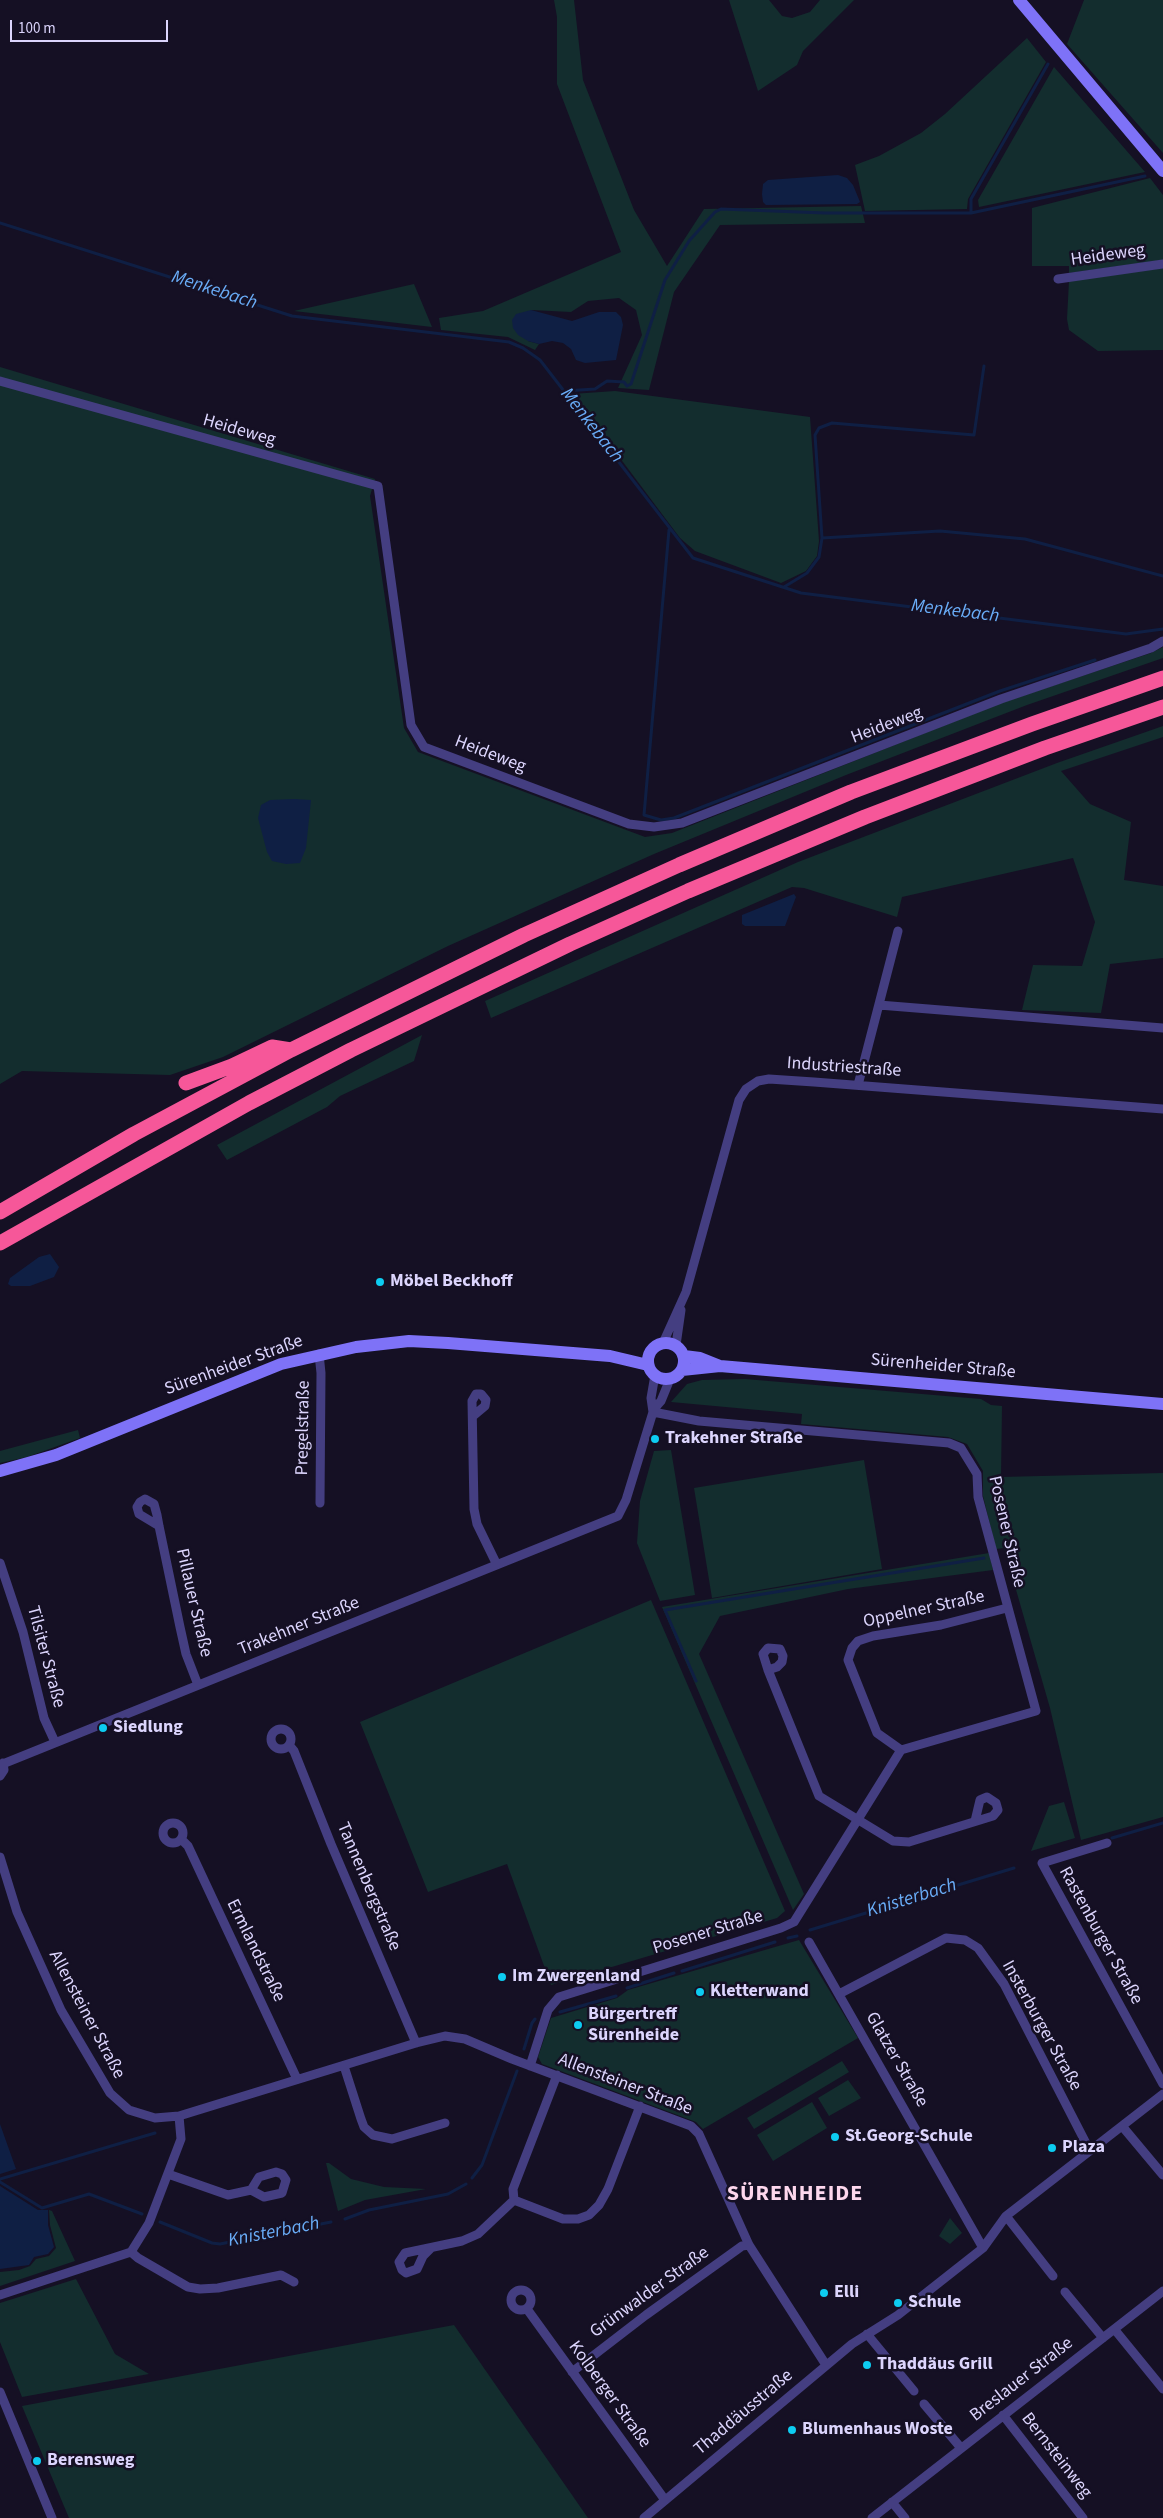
<!DOCTYPE html>
<meta charset="utf-8">
<style>
body{margin:0}
#map{position:relative;width:1163px;height:2518px;overflow:hidden;background:#151024;font-family:"Source Sans 3",sans-serif}
canvas{display:block}
.scale{position:absolute;left:10px;top:20px;width:158px;height:22px;box-sizing:border-box;border:2px solid #dcd5fd;border-top:0;padding-left:6px;font-size:15px;line-height:18px;white-space:nowrap;color:#dcd5fd;-webkit-text-stroke:4px #151024;paint-order:stroke}
</style>
<div id="map">
<canvas width="1163" height="2518"></canvas>
<div class="scale">100 m</div>
</div>
<script>
const ctx = document.querySelector('canvas').getContext('2d');
ctx.lineJoin = 'round';
function fill(path, color) {
  ctx.fillStyle = color;
  ctx.fill(path, 'evenodd');
}
function toPath(rows) {
  const path = new Path2D();
  for (const r of rows) {
    if (r.length === 3) {
      path.moveTo(r[0] + r[2], r[1]);
      path.arc(r[0], r[1], r[2], 0, 2 * Math.PI);
      continue;
    }
    path.moveTo(r[0], r[1]);
    for (let i = 2; i < r.length; i += 2) path.lineTo(r[i], r[i + 1]);
  }
  return path;
}
function stroke(path, color, width, dash) {
  ctx.strokeStyle = color;
  ctx.lineWidth = width;
  ctx.lineCap = dash ? 'butt' : 'round';
  ctx.setLineDash(dash || []);
  ctx.stroke(path);
}
function drawText(font, color, halo, rows, align = 'center') {
  ctx.font = font + ' "Source Sans 3",sans-serif';
  ctx.lineWidth = 5;
  ctx.setLineDash([]);
  ctx.textBaseline = 'middle';
  ctx.strokeStyle = halo;
  ctx.fillStyle = color;
  for (const [text, x, y, turn = 0] of rows) {
    ctx.save();
    ctx.translate(x, y);
    ctx.rotate((+turn || 0) * Math.PI / 180);
    ctx.textAlign = isNaN(turn) ? turn : align;
    if (halo) ctx.strokeText(text, 0, 0);
    ctx.fillText(text, 0, 0);
    ctx.restore();
  }
}
const green = toPath([
 [554,0,574,0,583,80,634,210,667,266,704,209,861,206,865,223,720,225,674,292,649,390,618,388,642,335,636,310,619,298,588,301,571,312,531,310,528,341,539,344,535,350,508,337,441,330,439,318,483,311,621,252,557,84,557,17],
 [729,0,769,0,782,16,792,18,810,12,820,0,854,0,803,51,797,65,758,91],
 [1084,0,1163,0,1163,153,1067,44],
 [1027,38,1046,62,968,199,967,209,865,211,855,165,879,156,921,133,945,114],
 [1054,67,1145,172,979,207,978,200],
 [1150,178,1163,195,1163,260,1069,273,1069,266,1032,266,1032,208],
 [1163,268,1163,350,1098,351,1069,330,1067,319,1069,281],
 [414,284,432,327,294,311],
 [0,367,375,479,370,496,404,728,418,752,645,837,672,833,1001,703,1151,653,1163,647,1163,658,1027,705,846,775,654,854,448,946,223,1057,170,1075,22,1071,0,1084],
 [615,391,810,417,819,541,817,556,806,571,781,583,695,551,680,538,572,394],
 [1163,726,1163,737,1061,771,1090,804,1131,822,1124,880,1163,886,1163,958,1110,964,1101,1013,1022,1010,1033,965,1082,966,1095,922,1073,858,902,897,897,917,804,888,792,887,491,1018,485,1001,798,862,1057,763],
 [422,1035,414,1061,340,1096,327,1107,227,1160,217,1145],
 [745,1379,981,1399,991,1405,1002,1406,1001,1477,1163,1473,1163,1817,1081,1840,1050,1708,1004,1548,996,1549,983,1496,983,1471,967,1444,948,1437,801,1424,802,1414,671,1402,687,1384,702,1380],
 [78,1430,80,1438,27,1457,0,1463,0,1451],
 [671,1450,695,1595,660,1601,637,1543,640,1501,654,1451],
 [864,1460,882,1569,712,1598,694,1488],
 [989,1553,993,1570,848,1589,720,1616,699,1654,804,1894,793,1910,662,1607],
 [651,1600,785,1911,777,1918,551,1985,507,1864,428,1892,360,1722],
 [1064,1802,1075,1838,1031,1851,1049,1806],
 [799,1940,858,2038,703,2129,696,2122,542,2064,538,2057,551,2018,617,1998,628,1990],
 [842,2061,849,2072,754,2129,747,2118],
 [848,2080,861,2098,829,2116,818,2098],
 [812,2102,827,2128,773,2161,757,2135],
 [326,2163,329,2163,351,2179,384,2187,426,2189,365,2200,338,2211],
 [49,2210,52,2211,75,2261,0,2286,0,2272,19,2270,30,2266,36,2259,49,2256,56,2248,50,2225],
 [950,2218,962,2233,950,2244,939,2236],
 [76,2279,115,2354,149,2374,22,2397,0,2342,0,2303],
 [454,2325,588,2518,69,2518,22,2406]
]);
const water = toPath([
 [838,175,847,178,853,185,860,202,857,204,766,205,763,202,762,194,763,184,768,180],
 [531,310,572,321,599,312,616,312,621,317,623,325,616,360,585,363,576,360,571,349,563,343,552,341,539,344,528,341,518,335,513,328,512,320,516,314],
 [294,799,311,800,306,848,300,863,286,864,272,861,267,852,258,818,261,805,270,800],
 [794,894,796,897,785,926,745,926,742,924,742,915],
 [50,1254,59,1267,54,1277,30,1286,11,1286,8,1284,10,1278,39,1257],
 [0,2124,16,2169,0,2174],
 [0,2186,38,2210,48,2210,48,2225,54,2247,48,2254,34,2257,29,2265,0,2269]
]);
const stream = toPath([
 [971,213,971,199,1048,64],
 [0,223,292,316,509,342,523,348,540,360,693,558,801,593,1126,634,1163,629],
 [564,391,595,389,607,381,624,382,627,386,631,384,665,280,689,241,715,212,721,209,825,213,971,213,1145,176],
 [669,530,644,815,661,820,674,818,1000,691,1095,660],
 [822,538,815,435,819,428,832,423,974,435,984,366],
 [784,587,807,573,819,557,822,538,940,531,1025,539,1163,576],
 [696,1681,665,1610,984,1558],
 [1112,1838,1163,1823],
 [810,1930,1014,1868],
 [788,1938,797,1936],
 [682,1971,775,1942],
 [627,1988,674,1973],
 [560,2012,616,1996],
 [524,2049,532,2023,535,2019],
 [472,2178,482,2165,517,2071],
 [0,2179,155,2133],
 [0,2182,42,2208,89,2194,142,2214],
 [345,2219,369,2210,448,2194,466,2184],
 [160,2222,212,2243,220,2244,331,2222]
]);
const street = toPath([
 [1058,279,1163,264],
 [0,381,378,486,411,725,424,747,629,824,654,827,682,823,1001,699,1151,648,1163,641],
 [879,1005,1163,1028],
 [858,1085,898,931],
 [663,1343,686,1292,739,1100,746,1089,758,1081,769,1079,814,1082,1163,1109],
 [676,1345,681,1310],
 [319,1354,321,1373,320,1503],
 [653,1410,661,1401,670,1379],
 [473,1416,485,1406,486,1400,481,1394,476,1394,472,1401,474,1509,477,1524,497,1565],
 [159,1526,139,1514,137,1507,140,1502,145,1499,154,1504,157,1515,159,1526,180,1627,186,1654,198,1685],
 [0,1563,23,1632,44,1718,55,1742],
 [768,1670,763,1654,768,1648,780,1649,783,1656,782,1662,777,1667,768,1670,819,1796,893,1841,909,1842,993,1816,998,1810,996,1803,987,1797,980,1800,975,1821],
 [281,1739,10],
 [289,1745,294,1751,331,1844,416,2043],
 [901,1750,877,1733,848,1660,852,1648,858,1641,873,1636,941,1625,1007,1608],
 [0,1765,618,1516,626,1500,653,1412,651,1398,655,1375],
 [0,1776,4,1770,3,1763],
 [173,1833,10],
 [181,1839,188,1846,297,2079],
 [1107,1843,1042,1863,1163,2084],
 [0,1857,17,1912,61,2010,110,2093,129,2110,155,2118,179,2116,416,2043,445,2036,465,2039,512,2059,691,2126,699,2134,749,2245,826,2365],
 [809,1942,983,2248],
 [839,1994,946,1938,965,1940,978,1948,1004,1984,1090,2151],
 [344,2066,361,2119,364,2127,373,2135,392,2139,445,2123],
 [530,2066,548,2010,559,1997,781,1928,794,1922,901,1750,1036,1711,978,1497,977,1474,961,1448,949,1443,699,1421,653,1412],
 [1122,2126,1163,2175],
 [168,2174,228,2195,251,2190,264,2197,282,2193,286,2180,282,2174,276,2172,259,2177,251,2190],
 [514,2200,563,2219,578,2219,589,2215,599,2205,608,2189,640,2106],
 [1006,2216,1053,2276],
 [431,2248,423,2256,417,2269,406,2273,402,2270,399,2262,405,2253,462,2241,478,2234,514,2200,513,2189,557,2075],
 [131,2252,138,2258,188,2287,200,2289,218,2288,281,2275,294,2282],
 [521,2300,10],
 [1065,2292,1103,2338],
 [0,2295,131,2252,149,2223,181,2139,179,2116],
 [527,2309,665,2500],
 [1115,2330,1163,2389],
 [867,2334,914,2391],
 [572,2372,646,2315,742,2246,749,2245],
 [0,2392,52,2518],
 [924,2404,961,2448],
 [1003,2415,1083,2518],
 [892,2502,905,2518],
 [644,2518,852,2344,898,2315,983,2248,1006,2216,1163,2094],
 [872,2518,1163,2291]
]);
const secondary = toPath([
 [1019,0,1163,171],
 [666,1361,18],
 [684,1356,700,1358,720,1366],
 [682,1370,720,1366,1163,1404],
 [0,1471,56,1455,281,1364,356,1347,409,1341,448,1343,610,1356,648,1365]
]);
const highway = toPath([
 [186,1083,232,1066,272,1047,291,1050],
 [0,1212,134,1134,291,1050,524,935,679,865,851,792,1032,724,1163,678],
 [0,1243,249,1103,351,1050,570,944,688,891,865,817,1045,748,1163,707]
]);
const markers = [
 [380,1282,5,"#0dccf1"],
 [655,1439,5,"#0dccf1"],
 [103,1728,5,"#0dccf1"],
 [502,1977,5,"#0dccf1"],
 [700,1992,5,"#0dccf1"],
 [578,2025,5,"#0dccf1"],
 [835,2137,5,"#0dccf1"],
 [1052,2148,5,"#0dccf1"],
 [824,2293,5,"#0dccf1"],
 [898,2303,5,"#0dccf1"],
 [867,2365,5,"#0dccf1"],
 [792,2430,5,"#0dccf1"],
 [37,2461,5,"#0dccf1"]
];
const streetNames = [
 ["Heideweg",1108,256,-8],
 ["Heideweg",239,431,16],
 ["Heideweg",887,726,-21],
 ["Heideweg",490,755,21],
 ["Industriestraße",844,1068,4],
 ["Sürenheider Straße",234,1366,-20],
 ["Sürenheider Straße",943,1367,5],
 ["Pregelstraße",304,1428,-89],
 ["Posener Straße",1006,1532,77],
 ["Pillauer Straße",193,1603,77],
 ["Oppelner Straße",924,1610,-12],
 ["Trakehner Straße",299,1627,-22],
 ["Tilsiter Straße",45,1657,75],
 ["Tannenbergstraße",368,1887,67],
 ["Posener Straße",708,1933,-17],
 ["Rastenburger Straße",1100,1936,61],
 ["Ermlandstraße",255,1951,64],
 ["Allensteiner Straße",86,2015,62],
 ["Insterburger Straße",1041,2026,61],
 ["Glatzer Straße",896,2060,60],
 ["Allensteiner Straße",625,2085,21],
 ["Grünwalder Straße",650,2293,-36],
 ["Breslauer Straße",1022,2380,-38],
 ["Kolberger Straße",609,2395,54],
 ["Thaddäusstraße",744,2413,-40],
 ["Bernsteinweg",1056,2456,52]
];
const poiNames = [
 ["Möbel Beckhoff",390,1282],
 ["Trakehner Straße",665,1439],
 ["Siedlung",113,1728],
 ["Im Zwergenland",512,1977],
 ["Kletterwand",710,1992],
 ["Bürgertreff",588,2015],
 ["Sürenheide",588,2036],
 ["St.Georg-Schule",845,2137],
 ["Plaza",1062,2148],
 ["Elli",834,2293],
 ["Schule",908,2303],
 ["Thaddäus Grill",877,2365],
 ["Blumenhaus Woste",802,2430],
 ["Berensweg",47,2461]
];
const waterNames = [
 ["Menkebach",214,291,18],
 ["Menkebach",591,426,52],
 ["Menkebach",955,612,7],
 ["Knisterbach",912,1899,-17],
 ["Knisterbach",274,2233,-11]
];
const districtNames = [
 ["SÜRENHEIDE",795,2195]
];
fill(green, '#132d2e');
fill(water, '#0f1f44');
stroke(stream, '#0f1f44', 3);
stroke(street, '#443e81', 9);
stroke(secondary, '#7e72f7', 12);
stroke(highway, '#f65799', 15);
for (const [x, y, r, color] of markers) {
  const dot = new Path2D();
  dot.arc(x, y, r, 0, 2 * Math.PI);
  ctx.fillStyle = color;
  ctx.fill(dot);
  stroke(dot, '#151024', 2);
}
drawText('18px', '#dcd5fd', '#151024', streetNames);
drawText('bold 18px', '#dcd5fd', '#151024', poiNames, 'left');
drawText('italic 19px', '#69acf7', '#151024', waterNames);
ctx.letterSpacing = '1px';
drawText('bold 22px', '#fdd7ed', '#151024', districtNames);
ctx.letterSpacing = '0px';
</script>
